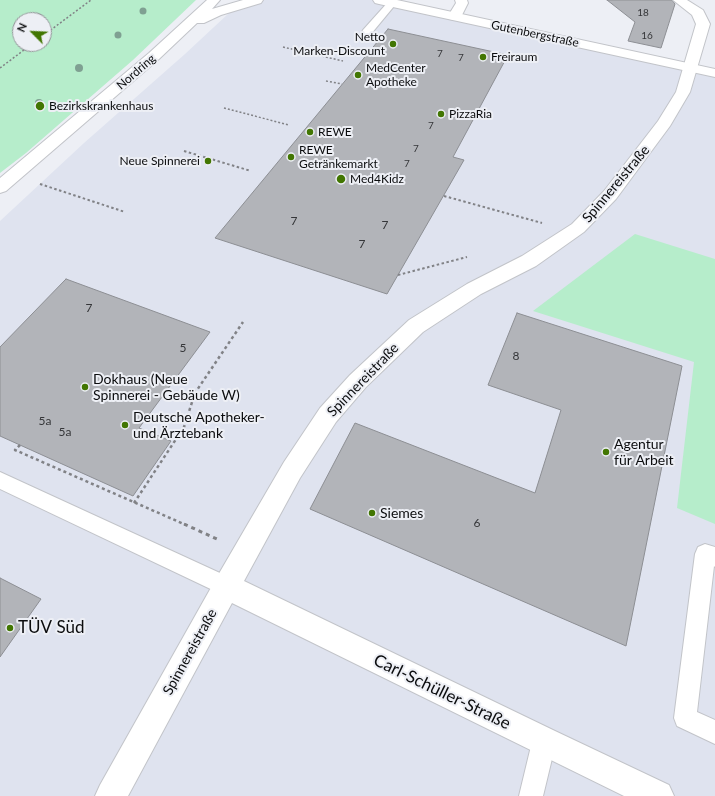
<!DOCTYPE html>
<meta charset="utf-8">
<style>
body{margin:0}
#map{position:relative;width:715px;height:796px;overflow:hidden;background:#edeff5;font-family:Lato,sans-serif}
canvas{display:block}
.north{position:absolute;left:12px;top:12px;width:40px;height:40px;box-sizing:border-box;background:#edeff5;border:1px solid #939499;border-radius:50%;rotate:294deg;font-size:11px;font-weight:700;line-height:16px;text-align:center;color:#0b0c0e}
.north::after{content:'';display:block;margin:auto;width:14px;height:18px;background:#427602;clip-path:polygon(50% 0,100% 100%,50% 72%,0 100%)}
</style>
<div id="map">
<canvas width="715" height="796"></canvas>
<div class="north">N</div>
</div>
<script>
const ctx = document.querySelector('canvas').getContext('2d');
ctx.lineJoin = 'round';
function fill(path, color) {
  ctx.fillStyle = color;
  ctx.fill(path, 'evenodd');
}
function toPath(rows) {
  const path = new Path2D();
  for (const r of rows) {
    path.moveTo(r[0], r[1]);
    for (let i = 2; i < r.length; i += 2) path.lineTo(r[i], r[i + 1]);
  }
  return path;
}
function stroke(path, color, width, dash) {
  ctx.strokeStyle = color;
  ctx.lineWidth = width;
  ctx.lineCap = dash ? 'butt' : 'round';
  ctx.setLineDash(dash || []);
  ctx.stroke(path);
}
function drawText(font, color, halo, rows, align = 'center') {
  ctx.font = font + ' Lato,sans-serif';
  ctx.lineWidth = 4;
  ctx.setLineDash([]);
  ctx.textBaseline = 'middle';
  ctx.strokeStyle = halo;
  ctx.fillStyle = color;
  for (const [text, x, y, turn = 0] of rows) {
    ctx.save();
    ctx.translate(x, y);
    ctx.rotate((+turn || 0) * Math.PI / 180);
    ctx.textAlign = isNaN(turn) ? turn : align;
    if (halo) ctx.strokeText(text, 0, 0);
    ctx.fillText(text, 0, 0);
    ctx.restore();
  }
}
const built = toPath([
 [243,0,377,0,715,73,715,796,0,796,0,221,84,143,185,54]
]);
const green = toPath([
 [0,0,196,0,133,60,26,153,0,173],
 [20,20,44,20,44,44,20,44],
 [635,234,715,259,715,524,677,508,694,362,533,311]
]);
const building = toPath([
 [607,0,672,0,675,4,661,48,628,41,635,22,607,0],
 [388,29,508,55,453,157,464,160,387,294,215,238,388,29],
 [66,279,210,332,139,428,171,441,133,496,0,436,0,347,66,279],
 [517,313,682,366,626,646,310,509,355,423,535,493,561,410,488,385,517,313],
 [0,578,41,599,0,657,0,578]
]);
const pathFar3 = toPath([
 [44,35,91,0],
 [283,47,343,61],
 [0,68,32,44],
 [326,81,342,84],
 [224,108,289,125]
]);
const pathFar2 = toPath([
 [184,151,251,171],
 [40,184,125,212],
 [444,196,542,223],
 [398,275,467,257]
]);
const pathFar1 = toPath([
 [20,445,15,450,186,525],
 [134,503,184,427,195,393,243,322]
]);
const path = toPath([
 [184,524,219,540]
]);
const lane = toPath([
 [392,0,397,3,395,5,371,34,363,34,362,32,363,30,389,1,392,0],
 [0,472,233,579,236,586,233,593,226,596,219,593,0,489,0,472],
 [705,544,715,547,715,567,714,566,697,712,715,720,715,744,677,726,674,718,695,554,698,547,705,544],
 [544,730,552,734,556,742,543,796,519,796,532,742,536,734,544,730]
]);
const street = toPath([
 [455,0,467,0,468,3,460,19,455,20,450,19,448,16,456,3,455,0],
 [673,0,687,0,703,10,710,24,690,92,670,126,616,199,584,232,536,266,481,294,423,332,366,387,336,422,300,478,244,581,555,731,669,785,674,796,624,796,232,603,128,796,95,796,100,785,217,577,284,462,320,408,350,375,409,320,467,284,522,256,572,224,604,191,658,121,676,92,696,24,692,15,673,0]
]);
const secondary = toPath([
 [207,0,220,0,212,9,243,0,263,0,261,3,221,15,204,23,197,23,159,59,6,191,0,193,0,178,149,53,207,0],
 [373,0,397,0,715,69,715,77,379,4,375,3,373,0]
]);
const trees = [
 [143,11,3.5],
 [118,35,3.5],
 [79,68,4],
 [39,103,4]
];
const markers = [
 [393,44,4,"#427602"],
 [483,57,4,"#427602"],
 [358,75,4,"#427602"],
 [40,106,5,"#427602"],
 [441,114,4,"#427602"],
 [310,132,4,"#427602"],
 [291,157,4,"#427602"],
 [208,161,4,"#427602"],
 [341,179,5,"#427602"],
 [85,387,4,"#427602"],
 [125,425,4,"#427602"],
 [606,452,4,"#427602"],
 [372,513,4,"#427602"],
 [10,628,4,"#427602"]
];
const farNumbernames = [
 ["18",643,13],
 ["16",647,36],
 ["7",440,54],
 ["7",461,58],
 ["7",431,126],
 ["7",416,149],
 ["7",407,164]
];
const farStreetnames = [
 ["Gutenbergstraße",535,34,12],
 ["Nordring",136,72,-41]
];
const farPoinames = [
 ["Netto",385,37,"right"],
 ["Marken-Discount",385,51,"right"],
 ["Freiraum",491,57],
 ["MedCenter",366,68],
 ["Apotheke",366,82],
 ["Bezirkskrankenhaus",49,106],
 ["PizzaRia",449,114],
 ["REWE",318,132],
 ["REWE",299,150],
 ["Getränkemarkt",299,164],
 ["Neue Spinnerei",200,161,"right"],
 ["Med4Kidz",350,179]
];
const numberNames = [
 ["7",294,221],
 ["7",385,225],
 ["7",362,244],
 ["7",89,308],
 ["5",183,348],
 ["8",516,356],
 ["5a",45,421],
 ["5a",65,432],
 ["6",477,523]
];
const streetNames = [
 ["Spinnereistraße",616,184,-50],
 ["Spinnereistraße",363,380,-46],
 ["Spinnereistraße",190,652,-61]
];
const poiNames = [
 ["Dokhaus (Neue",93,379],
 ["Spinnerei - Gebäude W)",93,395],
 ["Deutsche Apotheker-",133,417],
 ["und Ärztebank",133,433],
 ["Agentur",614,444],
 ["für Arbeit",614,460],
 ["Siemes",380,513]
];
const nearPoinames = [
 ["TÜV Süd",18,628]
];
const nearStreetnames = [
 ["Carl-Schüller-Straße",442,692,26]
];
fill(built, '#dfe3ef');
fill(green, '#b6edcb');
fill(building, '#b2b4b9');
stroke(building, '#8d8f94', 1);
stroke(lane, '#c2c4c9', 2);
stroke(street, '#c2c4c9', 2);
stroke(secondary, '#c2c4c9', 2);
stroke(pathFar3, '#818286', 1.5, [2, 2]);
stroke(pathFar2, '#818286', 2, [2.5, 2.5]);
stroke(pathFar1, '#818286', 2.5, [3, 3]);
stroke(path, '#818286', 3, [4, 4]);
fill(lane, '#fff');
fill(street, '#fff');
fill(secondary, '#fff');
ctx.fillStyle = '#7fa092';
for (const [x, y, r] of trees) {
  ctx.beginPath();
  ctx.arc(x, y, r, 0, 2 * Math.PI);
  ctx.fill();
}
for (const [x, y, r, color] of markers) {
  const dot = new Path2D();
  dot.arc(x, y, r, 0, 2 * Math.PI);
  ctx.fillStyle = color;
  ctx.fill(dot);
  stroke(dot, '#edeff5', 1.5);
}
drawText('10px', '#353639', null, farNumbernames);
drawText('12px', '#0b0c0e', '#edeff5', farStreetnames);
drawText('12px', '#0b0c0e', '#edeff5', farPoinames, 'left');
drawText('12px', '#353639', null, numberNames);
drawText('14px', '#0b0c0e', '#edeff5', streetNames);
drawText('14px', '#0b0c0e', '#edeff5', poiNames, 'left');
drawText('17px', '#0b0c0e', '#edeff5', nearPoinames, 'left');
drawText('17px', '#0b0c0e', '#edeff5', nearStreetnames);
</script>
